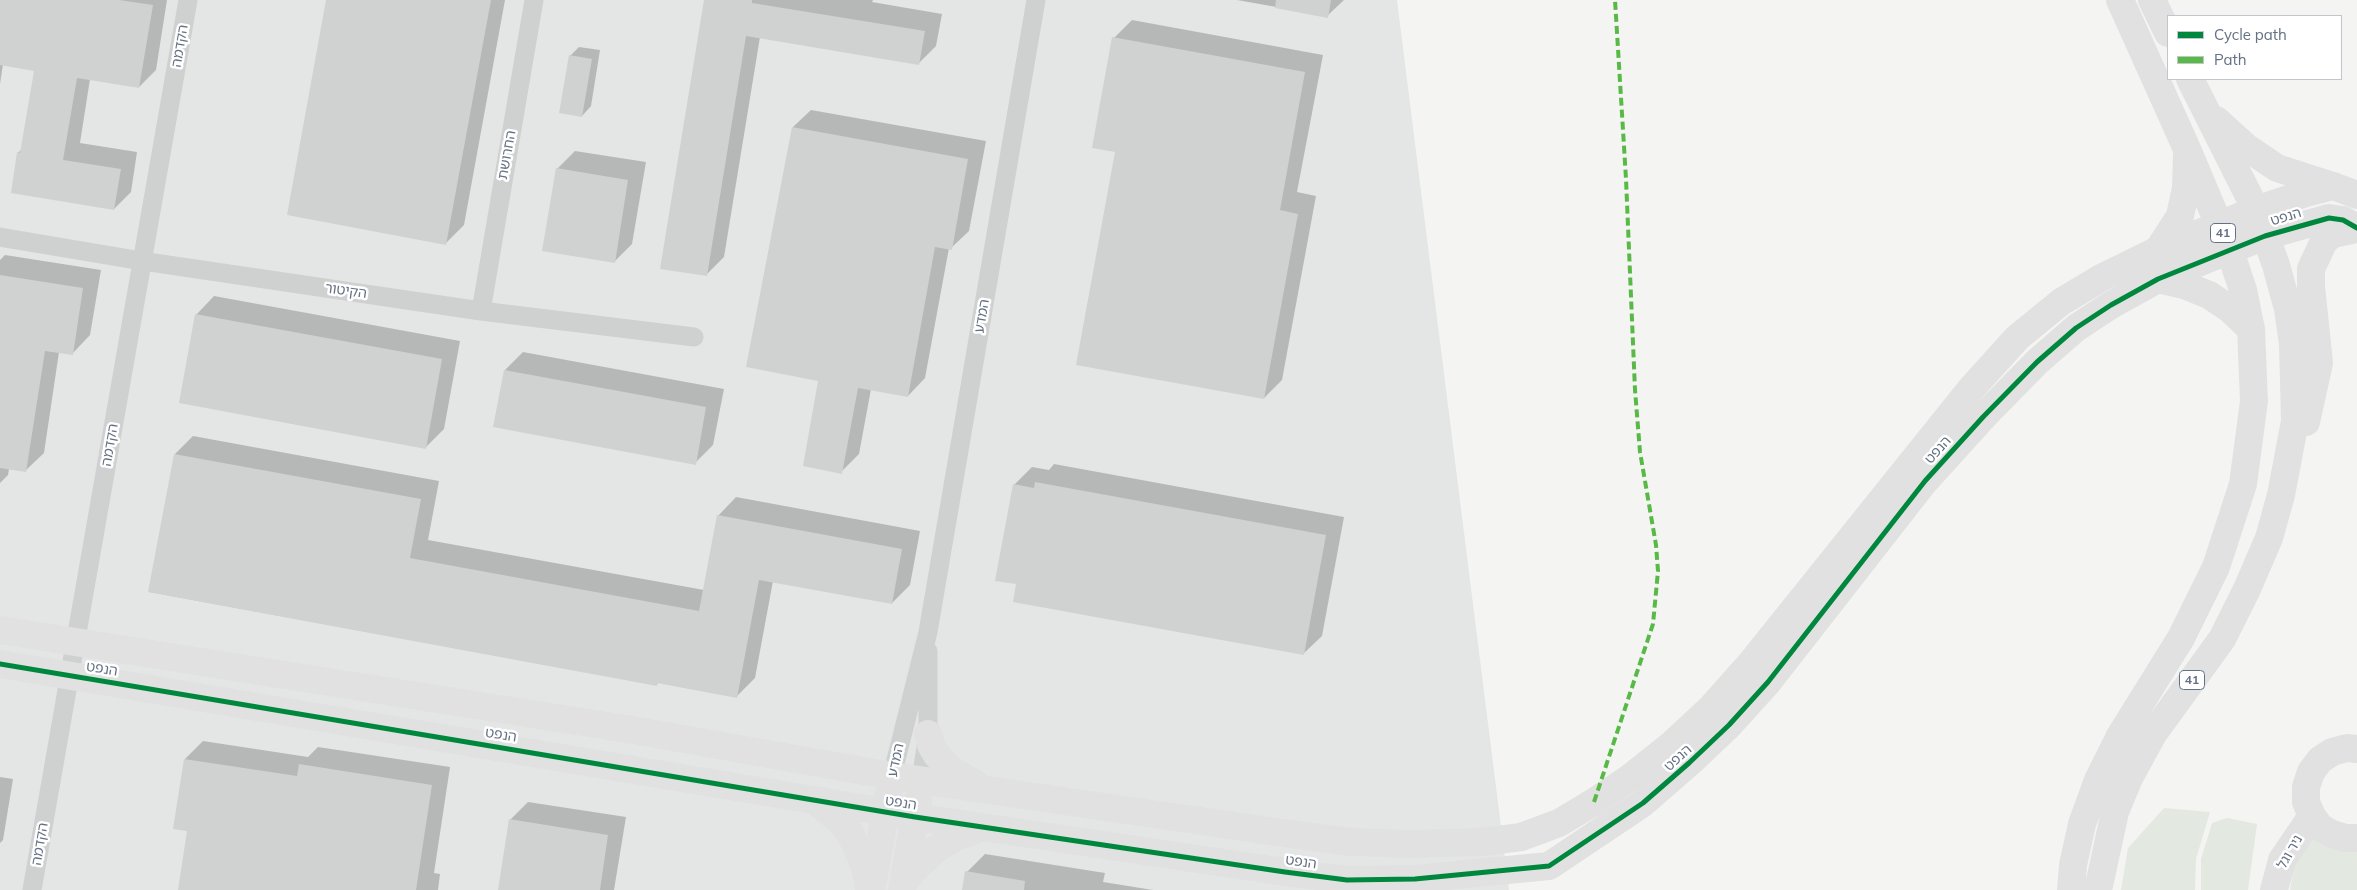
<!DOCTYPE html>
<meta charset="utf-8">
<style>
body{margin:0}
#map{position:relative;width:2357px;height:890px;overflow:hidden;background:#f4f5f3;font-family:Mulish,sans-serif}
canvas{display:block}
.legend{position:absolute;left:2167px;top:15px;width:175px;height:65px;box-sizing:border-box;background:#fff;border:1px solid #c1c6cd;margin:0;padding:6px 9px;list-style:none;font-size:15px;color:#647083}
.legend li{display:flex;align-items:center;gap:10px;height:25px}
.legend b{width:25px;border:1px solid #c1c6cd}
</style>
<div id="map">
<canvas width="2357" height="890"></canvas>
<ul class="legend">
<li><b style="height:6px;background:#00873e"></b>Cycle path</li>
<li><b style="height:6px;background:#58b947"></b>Path</li>
</ul>
</div>
<script>
const ctx = document.querySelector('canvas').getContext('2d');
ctx.lineJoin = 'round';
function fill(path, color) {
  ctx.fillStyle = color;
  ctx.fill(path, 'evenodd');
}
function toPath(rows) {
  const path = new Path2D();
  for (const r of rows) {
    path.moveTo(r[0], r[1]);
    for (let i = 2; i < r.length; i += 2) path.lineTo(r[i], r[i + 1]);
  }
  return path;
}
function stroke(path, color, width, dash) {
  ctx.strokeStyle = color;
  ctx.lineWidth = width;
  ctx.lineCap = dash ? 'butt' : 'round';
  ctx.setLineDash(dash || []);
  ctx.stroke(path);
}
function drawText(font, color, halo, rows, align = 'center') {
  ctx.font = font + ' Mulish,"Noto Sans Hebrew",sans-serif';
  ctx.lineWidth = 5;
  ctx.setLineDash([]);
  ctx.textBaseline = 'middle';
  ctx.strokeStyle = halo;
  ctx.fillStyle = color;
  for (const [text, x, y, turn = 0] of rows) {
    ctx.save();
    ctx.translate(x, y);
    ctx.rotate((+turn || 0) * Math.PI / 180);
    ctx.textAlign = isNaN(turn) ? turn : align;
    if (halo) ctx.strokeText(text, 0, 0);
    ctx.fillText(text, 0, 0);
    ctx.restore();
  }
}
const built = toPath([
 [0,0,1397,0,1509,890,0,890]
]);
const green = toPath([
 [2164,808,2210,812,2196,859,2195,890,2121,890,2128,848],
 [2227,818,2257,824,2248,890,2201,890,2201,859,2212,823],
 [2300,827,2357,841,2357,890,2290,890]
]);
const shadow = toPath([
 [0,0,167,0,156,70,139,87,90,79,80,143,137,152,131,192,114,209,18,153,22,149,36,70,3,64,0,84],
 [327,0,505,0,464,225,446,243],
 [706,0,873,0,872,2,942,14,936,46,919,63,760,37,724,257,706,275],
 [1237,0,1344,0,1327,16],
 [1132,20,1323,55,1297,192,1316,196,1282,380,1264,398,1116,151,1114,38],
 [579,47,600,50,591,106,582,116,570,56],
 [811,110,986,141,969,231,951,248,949,248,925,378,908,396,871,389,859,454,841,472,820,380,793,127],
 [575,151,646,162,632,244,614,262,557,169],
 [5,255,101,270,90,335,72,354,59,352,44,453,25,471,9,469,8,475,0,483,0,260],
 [214,296,460,341,444,429,426,447,196,315],
 [523,352,724,389,713,445,695,463,505,370],
 [193,436,439,481,428,540,704,590,718,516,736,497,920,531,910,585,892,603,773,581,755,678,737,696,659,682,656,685,150,592,175,454],
 [1054,464,1344,517,1322,636,1303,654,1018,583,1014,485,1032,467,1049,470],
 [203,741,308,757,318,747,450,767,434,873,440,874,438,890,179,890,189,830,185,759],
 [0,777,13,779,3,840,0,843],
 [528,802,626,817,614,890,499,890,510,820],
 [985,854,1105,873,1103,882,1153,890,964,890,967,872]
]);
const building = toPath([
 [0,0,119,0,153,5,139,88,77,78,63,160,121,169,114,210,11,193,17,152,20,153,34,71,0,65],
 [326,0,491,0,446,245,287,215],
 [704,0,752,0,752,3,925,31,919,65,746,36,707,276,660,269],
 [1276,0,1331,0,1328,18,1275,8],
 [1112,37,1305,72,1280,210,1298,214,1264,399,1076,365,1115,152,1092,148],
 [569,55,592,59,582,117,559,113],
 [792,127,968,159,952,250,935,247,908,397,858,388,842,474,803,466,818,381,746,367],
 [556,168,628,180,615,263,542,251],
 [0,275,83,288,73,355,45,351,26,472,0,468],
 [195,314,442,359,426,449,179,403],
 [504,370,706,407,696,465,493,427],
 [174,454,421,499,410,558,699,611,717,515,902,549,892,604,759,580,737,698,657,683,657,686,148,592],
 [1035,482,1326,535,1304,655,1013,602,1016,584,995,581,1013,484,1034,488],
 [184,759,297,776,299,764,432,785,416,890,178,890,187,831,173,829],
 [509,819,608,835,600,890,498,890],
 [965,871,1025,881,1024,890,962,890]
]);
const street = toPath([
 [0,237,142,261,481,311,694,337],
 [481,311,534,0],
 [892,776,928,632,1036,0],
 [921,780,928,734,928,651],
 [32,890,188,0]
]);
const secondary = toPath([
 [0,630,633,730,892,776,1290,834,1350,842,1413,844,1482,842,1521,837,1559,823,1594,802,1631,777,1670,746,1710,709,1751,663,1970,390,2017,338,2061,302,2101,278,2158,250,2256,210,2306,193,2333,186,2357,195],
 [0,664,915,817,1285,872,1347,880,1415,879,1549,866,1643,803,1689,763,1729,725,1768,682,1925,481,1983,417,2037,362,2076,328,2111,305,2158,279,2265,236,2329,218,2343,220,2357,228],
 [928,734,931,745,937,755,951,770,976,784],
 [2357,749,2347,748,2332,752,2320,760,2311,772,2306,787,2306,802,2312,816,2320,827,2332,834,2345,838,2357,838],
 [814,800,841,822,851,835,865,867,869,888],
 [903,884,913,871,936,849,956,837,981,828],
 [871,890,889,794],
 [902,890,918,800],
 [2274,890,2282,860,2312,816]
]);
const highway = toPath([
 [2152,0,2168,33],
 [2216,120,2246,147,2277,168,2333,186],
 [2158,250,2180,216,2186,188,2187,156],
 [2158,279,2184,285,2209,295,2230,309,2251,329],
 [2306,422,2319,363,2311,286,2311,269,2324,241,2333,234,2357,229],
 [2071,890,2073,865,2082,824,2098,780,2120,736,2181,638,2216,567,2243,484,2254,401,2251,329,2243,290,2230,251,2187,149,2120,0],
 [2098,890,2115,812,2129,778,2153,734,2222,639,2247,589,2269,538,2281,495,2295,421,2293,344,2288,309,2276,265,2256,210,2190,79]
]);
const quiet = toPath([
 [1594,802,1653,624,1658,571,1656,545,1640,452,1635,390,1626,179,1615,0]
]);
const cycleway = toPath([
 [0,664,915,817,1285,872,1347,880,1415,879,1549,866,1643,803,1689,763,1729,725,1768,682,1925,481,1983,417,2037,362,2076,328,2111,305,2158,279,2265,236,2329,218,2343,220,2357,228]
]);
const shields = [
 [2223,233,25],
 [2192,680,25]
];
const shieldNames = [
 ["41",2223,233],
 ["41",2192,680]
];
const streetNames = [
 ["הקדמה",180,46,-80],
 ["החרושת",507,155,-80],
 ["הנפט",2286,217,-17],
 ["הקיטור",346,291,8],
 ["המדע",982,316,-80],
 ["הקדמה",110,445,-80],
 ["הנפט",1938,450,-48],
 ["הנפט",102,669,9],
 ["הנפט",501,735,9],
 ["הנפט",1678,758,-42],
 ["המדע",896,760,-78],
 ["הנפט",901,803,9],
 ["הקדמה",40,844,-80],
 ["ניר וגל",2290,852,-60],
 ["הנפט",1301,862,8]
];
fill(built, '#e4e6e5');
fill(green, '#e3e8e1');
fill(shadow, '#0003');
fill(building, '#d0d1d1');
stroke(street, '#cfd0d0', 19);
stroke(secondary, '#e1e1e2', 28);
stroke(highway, '#e1e1e2', 28);
stroke(quiet, '#58b947', 4, [8, 4]);
stroke(cycleway, '#00873e', 5);
for (const [x, y, w] of shields) {
  const box = new Path2D();
  box.roundRect(x - w / 2, y - 9.5, w, 19, 4);
  ctx.fillStyle = '#fff';
  ctx.fill(box);
  stroke(box, '#647083', 1);
}
drawText('bold 12px', '#647083', null, shieldNames);
drawText('14px', '#647083', '#fff', streetNames);
</script>
